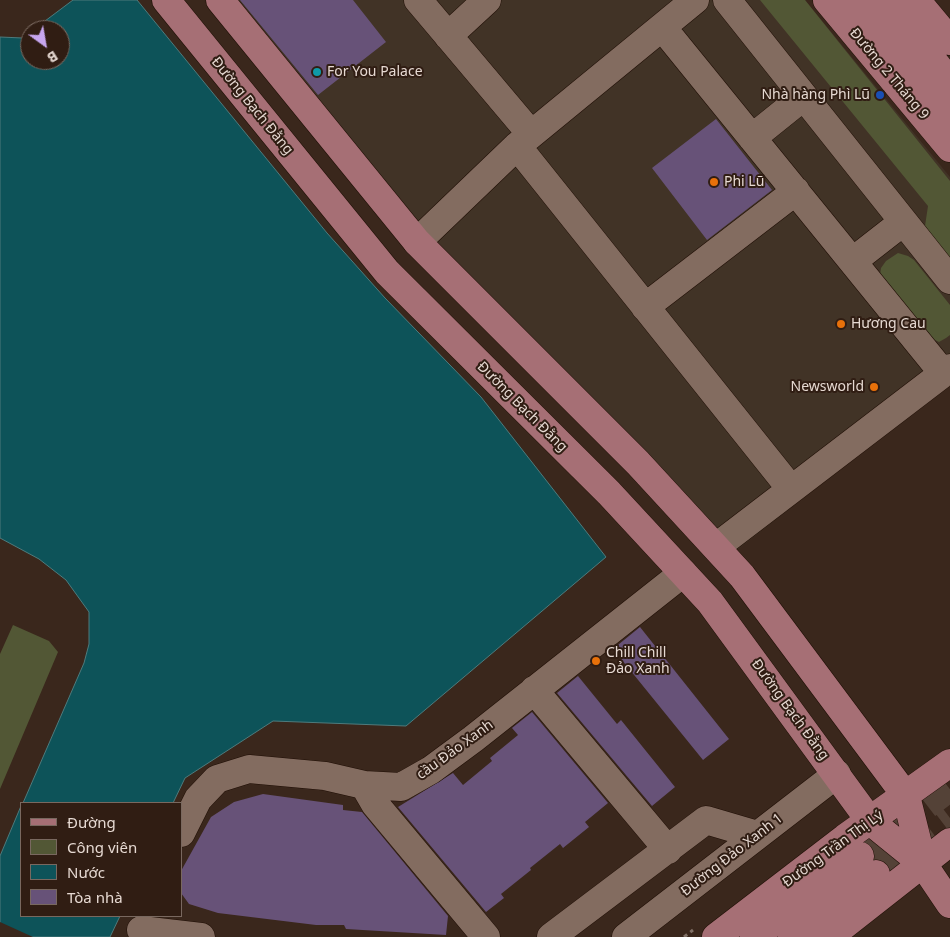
<!DOCTYPE html>
<meta charset="utf-8">
<style>
body{margin:0}
#map{position:relative;width:950px;height:937px;overflow:hidden;background:#3a271c;font-family:"Noto Sans",sans-serif}
canvas{display:block}
.legend{position:absolute;left:20px;top:802px;width:162px;height:115px;box-sizing:border-box;background:#301d13;border:1px solid #79685f;margin:0;padding:6px 9px;list-style:none;font-size:15px;color:#e6d9d2}
.legend li{display:flex;align-items:center;gap:10px;height:25px}
.legend b{width:25px;border:1px solid #79685f}
.north{position:absolute;left:20px;top:20px;width:50px;height:50px;box-sizing:border-box;background:#301d13;border:1px solid #79685f;border-radius:50%;rotate:148deg;font-size:14px;font-weight:700;line-height:20px;text-align:center;color:#e6d9d2}
.north::after{content:'';display:block;margin:auto;width:18px;height:22px;background:#c7a6ef;clip-path:polygon(50% 0,100% 100%,50% 72%,0 100%)}
</style>
<div id="map">
<canvas width="950" height="937"></canvas>
<ul class="legend">
<li><b style="height:6px;background:#a66f75"></b>Đường</li>
<li><b style="height:14px;background:#525735"></b>Công viên</li>
<li><b style="height:14px;background:#0d5359"></b>Nước</li>
<li><b style="height:14px;background:#675278"></b>Tòa nhà</li>
</ul>
<div class="north">B</div>
</div>
<script>
const ctx = document.querySelector('canvas').getContext('2d');
ctx.lineJoin = 'round';
function fill(path, color) {
  ctx.fillStyle = color;
  ctx.fill(path, 'evenodd');
}
function toPath(rows) {
  const path = new Path2D();
  for (const r of rows) {
    path.moveTo(r[0], r[1]);
    for (let i = 2; i < r.length; i += 2) path.lineTo(r[i], r[i + 1]);
  }
  return path;
}
function stroke(path, color, width, dash) {
  ctx.strokeStyle = color;
  ctx.lineWidth = width;
  ctx.lineCap = dash ? 'butt' : 'round';
  ctx.setLineDash(dash || []);
  ctx.stroke(path);
}
function drawText(font, color, halo, rows, align = 'center') {
  ctx.font = font + ' "Noto Sans",sans-serif';
  ctx.lineWidth = 4;
  ctx.setLineDash([]);
  ctx.textBaseline = 'middle';
  ctx.strokeStyle = halo;
  ctx.fillStyle = color;
  for (const [text, x, y, turn = 0] of rows) {
    ctx.save();
    ctx.translate(x, y);
    ctx.rotate((+turn || 0) * Math.PI / 180);
    ctx.textAlign = isNaN(turn) ? turn : align;
    if (halo) ctx.strokeText(text, 0, 0);
    ctx.fillText(text, 0, 0);
    ctx.restore();
  }
}
const commercial = toPath([
 [214,0,805,0,950,177,950,384,724,560]
]);
const green = toPath([
 [760,0,805,0,950,181,950,262,926,232,925,226,928,206],
 [898,253,908,256,914,260,950,305,950,335,946,338,939,342,933,339,880,275,881,268,886,261],
 [13,625,49,641,58,652,0,789,0,654]
]);
const water = toPath([
 [73,0,137,0,327,233,385,298,481,397,606,557,406,726,273,721,185,778,173,803,23,803,84,663,89,644,89,612,66,580,39,559,0,538,0,37,23,38,30,32,30,60,60,60,60,30,33,30,73,0],
 [21,806,21,916,120,916,110,937,0,937,0,856,21,806]
]);
const pier = toPath([
 [0,922,33,937,0,937]
]);
const building = toPath([
 [240,0,353,0,386,42,318,95],
 [716,119,772,190,707,240,652,168],
 [640,627,729,739,703,760,613,649],
 [578,676,617,724,621,720,675,787,652,806,557,693],
 [532,712,608,803,585,822,589,827,563,848,560,844,530,868,531,870,501,894,504,898,486,912,398,807,453,773,463,785,492,761,490,758,518,735,512,728],
 [263,794,343,805,343,810,362,812,448,916,446,935,346,929,344,925,316,925,218,913,189,904,181,893,181,871,211,817,234,802]
]);
const majorTunnel = toPath([
 [860,856,950,787],
 [876,874,950,818]
]);
const path = toPath([
 [684,937,693,930]
]);
const minor = toPath([
 [418,0,531,134],
 [727,0,950,280],
 [662,27,943,373],
 [448,36,487,0],
 [752,138,803,97],
 [517,146,791,489],
 [417,242,517,146,695,0],
 [853,261,903,222],
 [645,307,796,191],
 [716,547,950,368],
 [534,690,668,850],
 [364,785,375,804,486,937],
 [181,833,198,799,217,779,249,769,325,776,364,785,401,787,431,770,473,739,683,573],
 [141,930,201,937],
 [551,937,706,820,757,835],
 [626,937,837,774]
]);
const major = toPath([
 [166,0,387,272,609,493,710,602,870,821,923,864,950,904],
 [220,0,417,242,638,463,742,576,906,796,923,864],
 [827,0,950,148],
 [857,0,950,114],
 [885,0,950,82],
 [916,0,950,41],
 [716,937,845,838,950,763],
 [754,937,860,856],
 [792,937,876,874],
 [829,937,950,842]
]);
const markers = [
 [317,72,5,"#0f9aa8"],
 [880,95,5,"#1a4fb4"],
 [714,182,5,"#e8710a"],
 [841,324,5,"#e8710a"],
 [874,387,5,"#e8710a"],
 [596,661,5,"#e8710a"]
];
const poiNames = [
 ["For You Palace",327,72],
 ["Nhà hàng Phì Lũ",870,95,"right"],
 ["Phi Lũ",724,182],
 ["Hương Cau",851,324],
 ["Newsworld",864,387,"right"],
 ["Chill Chill",606,653],
 ["Đảo Xanh",606,669]
];
const streetNames = [
 ["Đường 2 Tháng 9",889,74,50],
 ["Đường Bạch Đằng",252,106,51],
 ["Đường Bạch Đằng",522,407,45],
 ["Đường Bạch Đằng",790,710,54],
 ["cầu Đảo Xanh",455,750,-36],
 ["Đường Trần Thị Lý",833,849,-36],
 ["Đường Đảo Xanh 1",732,855,-38]
];
fill(commercial, '#413326');
fill(green, '#525735');
fill(water, '#0d5359');
stroke(water, '#4e7b7d', 1);
fill(pier, '#3a271c');
fill(building, '#675278');
stroke(majorTunnel, '#544237', 28, [28, 14]);
stroke(minor, '#200f06', 29);
stroke(major, '#200f06', 29);
stroke(path, '#807066', 3, [4, 4]);
stroke(minor, '#836c60', 28);
stroke(major, '#a66f75', 28);
for (const [x, y, r, color] of markers) {
  const dot = new Path2D();
  dot.arc(x, y, r, 0, 2 * Math.PI);
  ctx.fillStyle = color;
  ctx.fill(dot);
  stroke(dot, '#301d13', 2);
}
drawText('14px', '#e6d9d2', '#301d13', poiNames, 'left');
drawText('14px', '#e6d9d2', '#301d13', streetNames);
</script>
